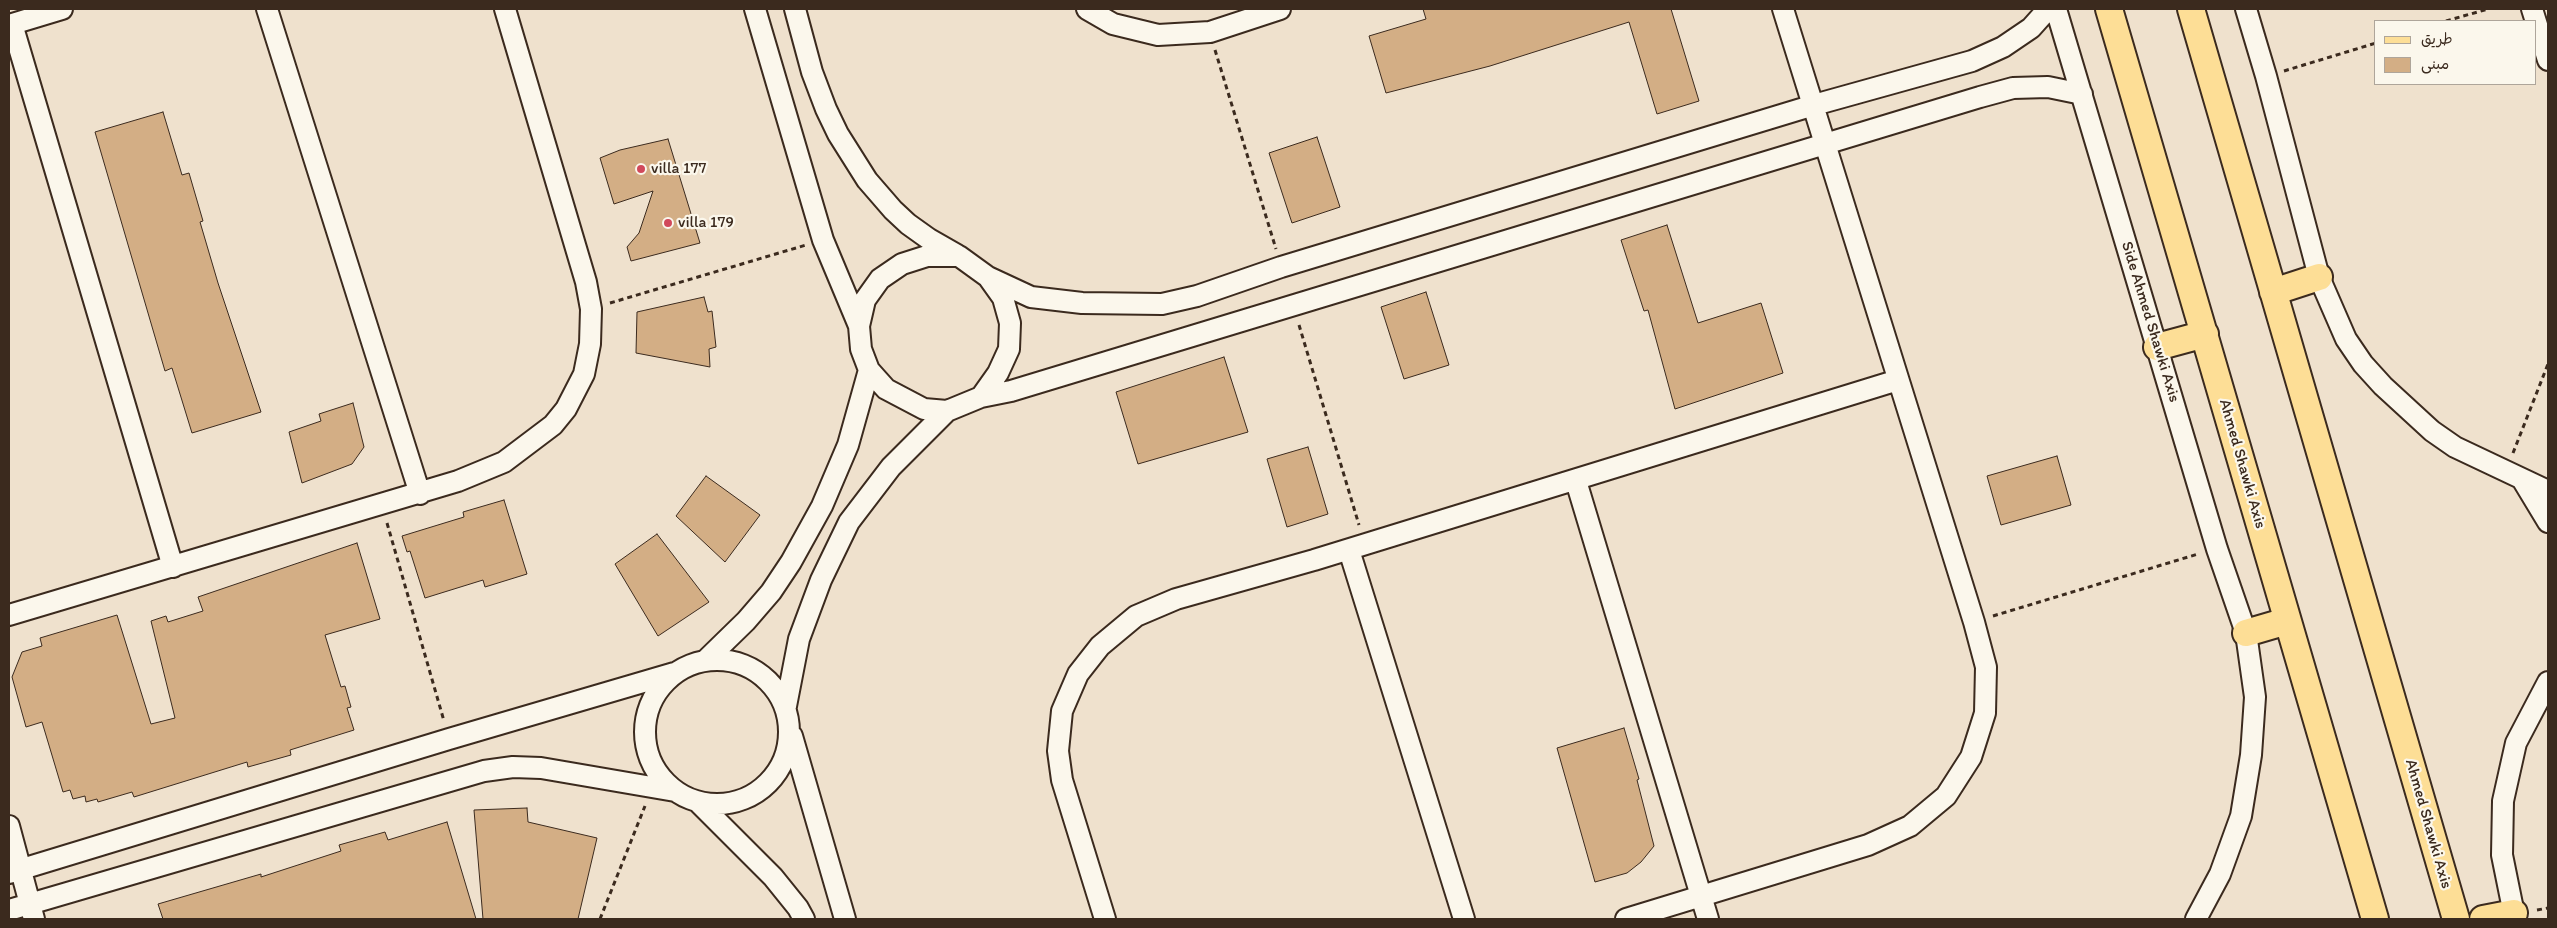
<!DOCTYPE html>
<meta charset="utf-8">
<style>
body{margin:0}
#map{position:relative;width:2557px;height:928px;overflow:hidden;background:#efe1cd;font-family:Itim,"Playpen Sans Arabic",sans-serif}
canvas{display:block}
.frame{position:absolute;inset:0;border:10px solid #3b2a1e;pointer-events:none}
.legend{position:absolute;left:2374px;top:20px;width:162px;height:65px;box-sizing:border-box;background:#fbf7ec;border:1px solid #aea59a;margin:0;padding:6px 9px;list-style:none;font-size:15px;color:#3b2a1e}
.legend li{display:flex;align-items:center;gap:10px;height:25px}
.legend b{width:25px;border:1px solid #aea59a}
</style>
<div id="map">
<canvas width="2557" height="928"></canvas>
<div class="frame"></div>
<ul class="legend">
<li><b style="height:6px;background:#fdde96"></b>طريق</li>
<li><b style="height:14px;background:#d3ae85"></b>مبنى</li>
</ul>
</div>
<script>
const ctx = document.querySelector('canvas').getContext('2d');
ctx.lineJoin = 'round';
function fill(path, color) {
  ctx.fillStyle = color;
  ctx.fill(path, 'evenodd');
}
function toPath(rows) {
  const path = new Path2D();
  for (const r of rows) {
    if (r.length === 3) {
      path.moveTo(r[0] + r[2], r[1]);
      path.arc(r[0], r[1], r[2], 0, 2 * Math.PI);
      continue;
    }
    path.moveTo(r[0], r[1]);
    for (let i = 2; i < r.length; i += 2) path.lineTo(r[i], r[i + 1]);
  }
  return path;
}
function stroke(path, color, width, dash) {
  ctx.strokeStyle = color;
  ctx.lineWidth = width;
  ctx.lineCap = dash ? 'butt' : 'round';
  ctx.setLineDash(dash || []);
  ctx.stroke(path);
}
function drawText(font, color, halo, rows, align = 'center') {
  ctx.font = font + ' Itim,sans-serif';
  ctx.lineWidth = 4.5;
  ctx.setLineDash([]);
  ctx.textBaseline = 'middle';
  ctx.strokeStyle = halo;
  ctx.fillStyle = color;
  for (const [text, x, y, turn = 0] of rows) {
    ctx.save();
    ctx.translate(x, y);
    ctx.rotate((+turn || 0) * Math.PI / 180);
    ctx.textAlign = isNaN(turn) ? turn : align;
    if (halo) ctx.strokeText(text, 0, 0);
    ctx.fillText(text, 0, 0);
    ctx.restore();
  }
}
const building = toPath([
 [1423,9,1671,9,1699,101,1657,114,1629,22,1490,66,1386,93,1369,36,1426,19,1423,9],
 [163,112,182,175,189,173,203,221,200,222,218,283,261,412,192,433,172,368,165,371,95,132,163,112],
 [1317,137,1340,207,1292,223,1269,153,1317,137],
 [668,139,700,243,631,261,627,247,639,233,653,191,614,204,600,158,620,150,668,139],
 [1667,225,1698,323,1761,303,1783,373,1675,409,1648,310,1644,311,1621,240,1667,225],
 [1426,292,1449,365,1404,379,1381,307,1426,292],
 [704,297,708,312,712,311,716,347,709,349,710,367,636,353,637,312,704,297],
 [1224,357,1248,432,1138,464,1116,392,1224,357],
 [353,403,364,447,352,464,302,483,289,432,321,421,319,414,353,403],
 [1308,447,1328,514,1287,527,1267,459,1308,447],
 [2057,456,2071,505,2001,525,1987,476,2057,456],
 [706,476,760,515,725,562,676,516,706,476],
 [504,500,527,574,485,587,483,580,425,598,410,551,407,552,402,536,464,517,463,512,504,500],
 [657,534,709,602,658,636,615,564,657,534],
 [357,543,380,619,325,635,341,687,345,686,351,707,347,708,354,730,290,750,291,755,248,767,247,762,134,797,132,792,98,802,97,799,86,802,85,796,73,799,70,790,63,792,42,722,26,727,12,677,22,652,42,646,40,638,117,615,151,724,175,718,151,621,166,616,168,622,203,611,198,597,357,543],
 [1624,728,1639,779,1637,780,1654,846,1641,862,1627,873,1595,882,1557,748,1624,728],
 [527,808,528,822,597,838,578,919,483,919,474,810,527,808],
 [447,822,476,919,163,919,158,904,261,874,261,877,341,851,339,845,385,832,388,840,447,822]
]);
const path = toPath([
 [2446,21,2488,9],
 [1215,50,1276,249],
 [2284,71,2376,43],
 [610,303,806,245],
 [1299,325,1359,525],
 [2513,453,2548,364],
 [387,523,444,721],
 [1993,616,2198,554],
 [2537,910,2548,908],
 [600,919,645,806]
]);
const minor = toPath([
 [267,9,420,494],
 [755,9,823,240,859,326],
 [795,9,812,72,826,109,838,134,867,180,893,210,908,224,929,239,957,255],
 [1087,9,1113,24,1158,35,1210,32,1280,9],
 [2056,9,2217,549,2246,633,2255,697,2251,755,2241,816,2220,874,2196,919],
 [2246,9,2266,76,2319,277,2346,339,2363,364,2383,386,2432,431,2455,447,2548,491],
 [2532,9,2548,60],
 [12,24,173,567],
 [9,25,62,9],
 [927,256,959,256,988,277,1003,298,1010,323,1009,349,998,373,981,397,947,411,924,409,886,389,869,370,861,349,859,326,865,300,880,279,902,264,927,256],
 [988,277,1031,297,1082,303,1162,304,1197,296,1281,267,1814,105,1972,61,2003,47,2031,28,2048,9],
 [981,397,1011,391,1980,97,2013,88,2048,87,2082,94],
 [2522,479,2548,522],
 [1576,481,1708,919],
 [1349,550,1464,919],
 [9,615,458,481,504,462,553,425,566,409,584,374,590,344,591,309,586,282,505,9],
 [717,732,72],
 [706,660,746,621,771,592,791,562,822,506,848,445,869,370],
 [786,706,799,639,821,580,849,522,891,467,947,411],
 [792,736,845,919],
 [698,802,773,877,798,908,804,919],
 [9,826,34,919],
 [9,873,449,739,674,673],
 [9,910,484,771,513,767,541,768,675,791],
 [1105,919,1062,780,1058,751,1062,711,1078,674,1100,646,1136,616,1176,599,1314,560,1898,380],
 [1626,919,1868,845,1910,826,1946,796,1971,757,1985,713,1986,667,1974,622,1783,9],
 [2515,919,2502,855,2503,801,2516,743,2548,682]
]);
const major = toPath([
 [2109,9,2375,919],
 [2191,9,2456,919],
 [2273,292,2319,277],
 [2157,347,2205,334],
 [2246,633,2287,621],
 [2483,919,2514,913]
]);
const markers = [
 [641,169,5,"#d1495b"],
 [668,223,5,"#d1495b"]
];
const poiNames = [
 ["villa 177",651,169],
 ["villa 179",678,223]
];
const streetNames = [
 ["Side Ahmed Shawki Axis",2150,322,73],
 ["Ahmed Shawki Axis",2242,464,74],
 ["Ahmed Shawki Axis",2428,824,74]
];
fill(building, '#d3ae85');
stroke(building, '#3b2a1e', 1);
stroke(minor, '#3b2a1e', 24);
stroke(major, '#3b2a1e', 30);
stroke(path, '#3b2a1e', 3, [5, 4]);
stroke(minor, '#fbf7ec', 20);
stroke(major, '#fdde96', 26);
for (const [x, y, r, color] of markers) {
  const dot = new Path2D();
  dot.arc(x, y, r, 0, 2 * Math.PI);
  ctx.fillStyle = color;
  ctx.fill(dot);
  stroke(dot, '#fbf7ec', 2);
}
drawText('16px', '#3b2a1e', '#fbf7ec', poiNames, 'left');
drawText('16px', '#3b2a1e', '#fbf7ec', streetNames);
</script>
